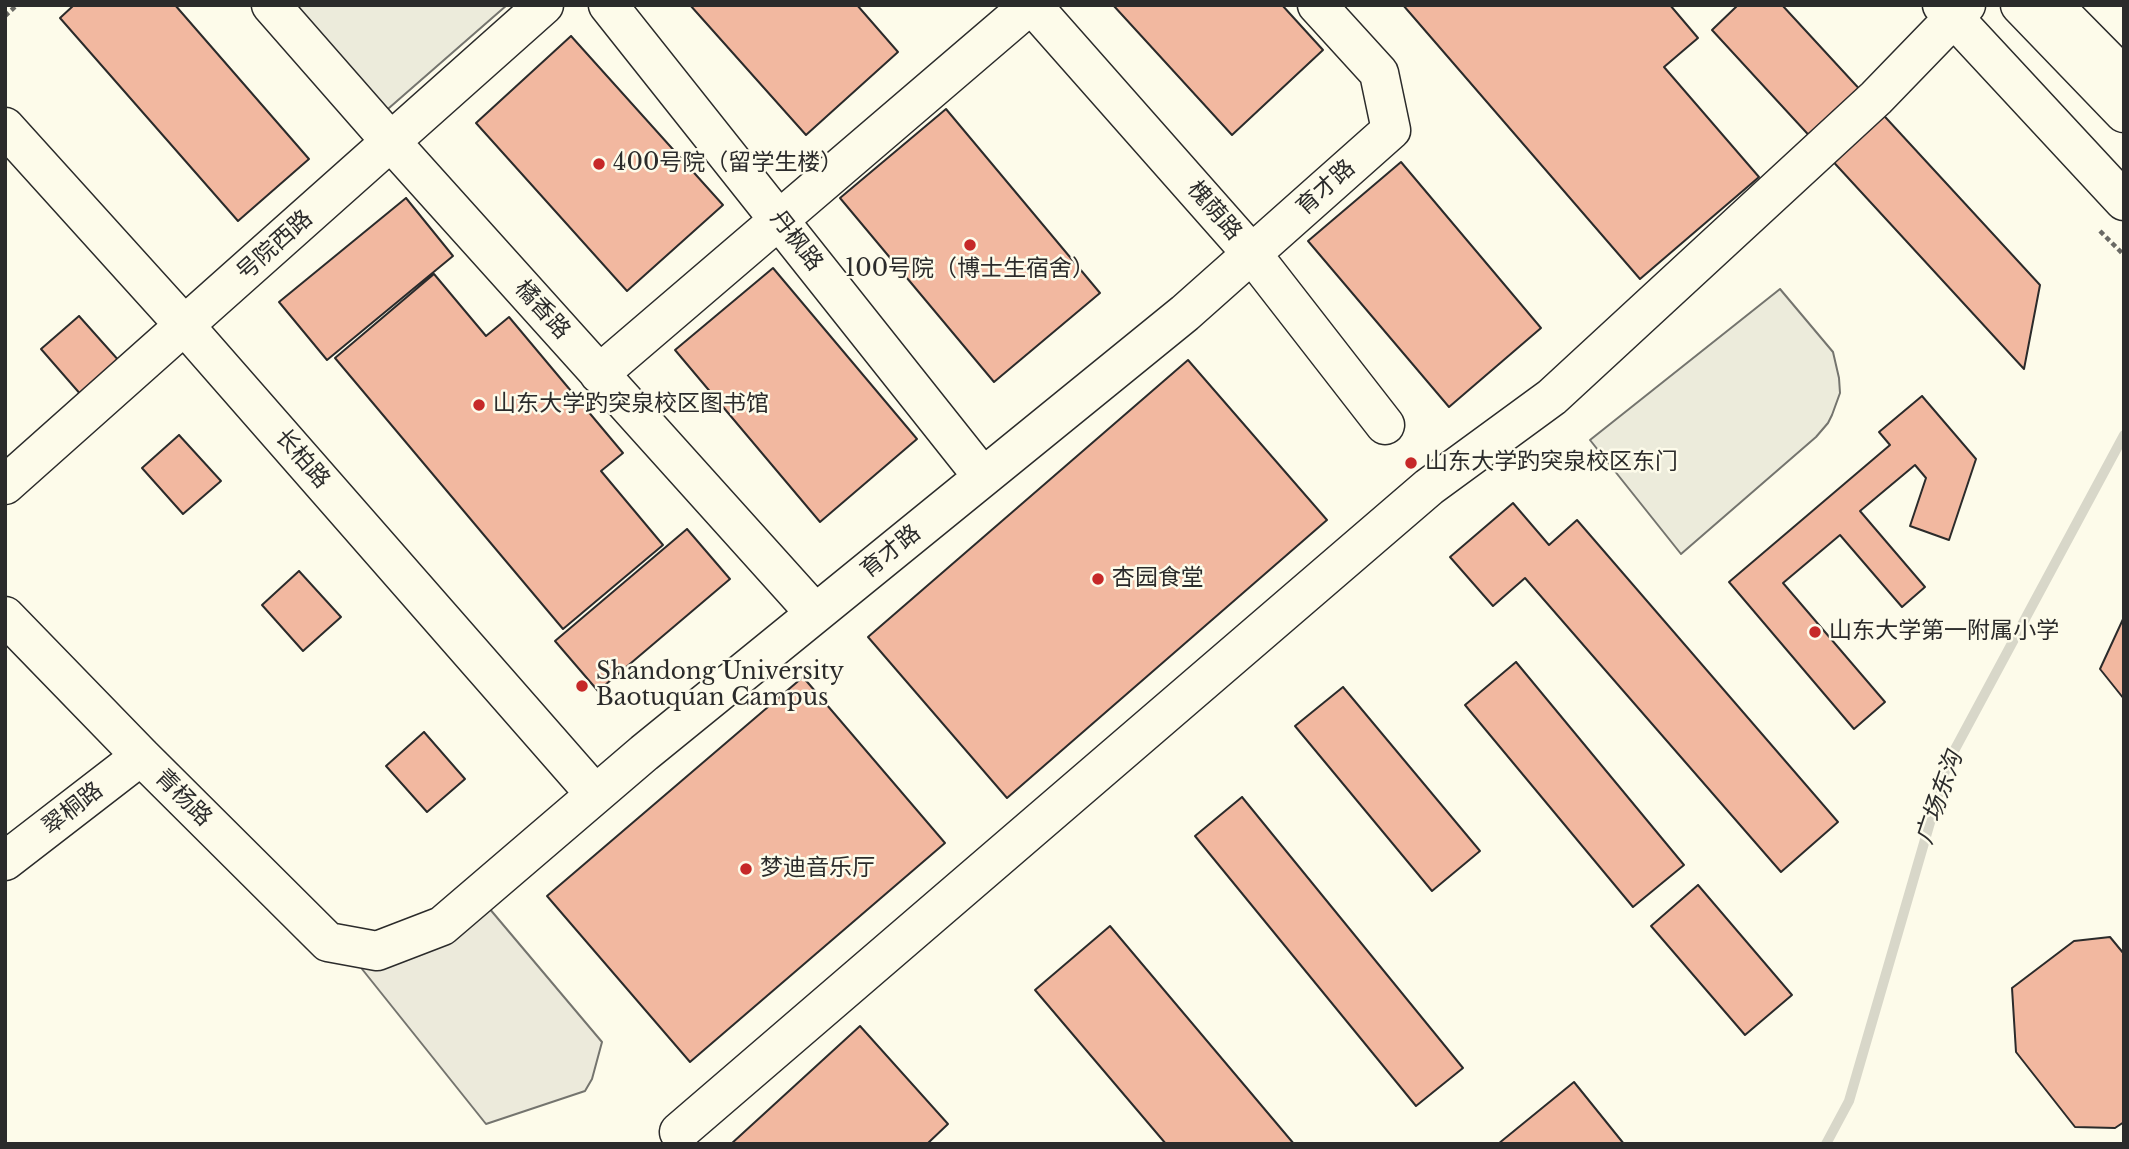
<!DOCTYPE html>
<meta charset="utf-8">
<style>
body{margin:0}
#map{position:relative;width:2129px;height:1149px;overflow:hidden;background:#fdfbea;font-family:"Libre Baskerville",serif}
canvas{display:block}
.frame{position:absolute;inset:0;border:7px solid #2b2b2b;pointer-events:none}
</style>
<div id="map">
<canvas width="2129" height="1149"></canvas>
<div class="frame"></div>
</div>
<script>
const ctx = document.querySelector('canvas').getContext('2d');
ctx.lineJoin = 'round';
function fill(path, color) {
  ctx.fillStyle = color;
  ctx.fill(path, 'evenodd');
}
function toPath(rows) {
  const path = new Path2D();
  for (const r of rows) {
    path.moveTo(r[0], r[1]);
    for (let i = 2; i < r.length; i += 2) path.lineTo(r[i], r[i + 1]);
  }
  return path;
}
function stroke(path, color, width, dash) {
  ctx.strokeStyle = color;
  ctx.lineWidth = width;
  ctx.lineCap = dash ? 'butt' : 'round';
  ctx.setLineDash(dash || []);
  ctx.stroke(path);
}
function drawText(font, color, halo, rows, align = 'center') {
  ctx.font = font + ' "Libre Baskerville","Noto Sans SC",serif';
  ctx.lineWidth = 5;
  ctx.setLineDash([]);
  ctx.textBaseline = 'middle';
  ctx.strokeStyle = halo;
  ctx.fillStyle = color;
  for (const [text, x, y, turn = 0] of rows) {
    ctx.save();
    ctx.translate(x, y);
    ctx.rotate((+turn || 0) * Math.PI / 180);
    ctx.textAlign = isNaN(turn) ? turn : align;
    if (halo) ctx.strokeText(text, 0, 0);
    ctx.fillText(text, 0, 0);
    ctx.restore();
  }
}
const green = toPath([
 [286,5,507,5,381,115,286,5],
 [1780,289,1833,352,1839,378,1840,393,1832,415,1828,423,1816,437,1681,554,1590,440,1780,289]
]);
const parking = toPath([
 [478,895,602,1042,592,1079,585,1091,486,1124,362,969,478,895]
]);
const stream = toPath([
 [1826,1144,1849,1101,1947,764,2124,435]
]);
const building = toPath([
 [74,5,175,5,309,159,238,221,60,18,74,5],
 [690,5,857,5,898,52,806,135,690,5],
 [1113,5,1282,5,1323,50,1232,135,1113,5],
 [1403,5,1670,5,1698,38,1664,67,1759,177,1640,279,1403,5],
 [1738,5,1782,5,2040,285,2024,369,1712,30,1738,5],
 [571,36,723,205,627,291,476,123,571,36],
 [946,109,1100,293,994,382,840,198,946,109],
 [1401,162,1541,328,1449,407,1308,241,1401,162],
 [406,198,453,256,327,360,279,302,406,198],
 [773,268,917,439,820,522,675,350,773,268],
 [434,274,486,336,509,317,623,453,601,471,663,545,563,629,335,358,434,274],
 [79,316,120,362,82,396,41,349,79,316],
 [1188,360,1327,520,1007,798,868,637,1188,360],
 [1922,396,1976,459,1949,540,1910,526,1926,478,1915,465,1860,511,1925,587,1902,607,1840,535,1783,583,1885,702,1854,729,1729,582,1890,445,1879,432,1922,396],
 [179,435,221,481,183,514,142,468,179,435],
 [1513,503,1549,545,1577,520,1838,822,1781,872,1525,578,1493,606,1450,557,1513,503],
 [687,529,730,579,598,691,555,641,687,529],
 [299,571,341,617,303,651,262,605,299,571],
 [2124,617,2124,699,2100,669,2124,617],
 [1516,662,1684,865,1633,907,1465,705,1516,662],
 [803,677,945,843,690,1062,547,896,803,677],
 [1343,687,1480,851,1432,891,1295,726,1343,687],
 [424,732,465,779,427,812,386,766,424,732],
 [1242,797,1463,1068,1416,1106,1195,836,1242,797],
 [1698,885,1792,995,1745,1035,1651,926,1698,885],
 [1110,926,1294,1144,1166,1144,1035,990,1110,926],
 [2110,937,2124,954,2124,1122,2115,1128,2075,1127,2016,1052,2012,988,2074,941,2110,937],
 [860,1026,948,1124,927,1144,731,1144,860,1026],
 [1574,1082,1624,1144,1498,1144,1574,1082]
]);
const path = toPath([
 [5,16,17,5],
 [2100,231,2124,255]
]);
const minor = toPath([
 [271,5,392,143,815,613],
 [608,5,983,477],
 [1032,5,1252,254,1385,425],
 [1942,5,2124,201],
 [2053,5,2124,77],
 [5,127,185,326,595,794],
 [599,374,1030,5],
 [5,485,544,5],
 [5,616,141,756,328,942,377,951,442,926,644,753,1185,313,1391,130,1379,73,1317,5],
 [5,861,141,756],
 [679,1132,1429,487,1552,397,1876,98,1966,5]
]);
const major = toPath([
 [2020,5,2124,113]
]);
const markers = [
 [599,164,7,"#c62828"],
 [970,245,7,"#c62828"],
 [479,405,7,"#c62828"],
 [1411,463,7,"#c62828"],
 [1098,579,7,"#c62828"],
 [1815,632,7,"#c62828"],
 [582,686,7,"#c62828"],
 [746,869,7,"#c62828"]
];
const poiNames = [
 ["400号院（留学生楼）",613,164],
 ["100号院（博士生宿舍）",970,270,"center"],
 ["山东大学趵突泉校区图书馆",493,405],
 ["山东大学趵突泉校区东门",1425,463],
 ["杏园食堂",1112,579],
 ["山东大学第一附属小学",1829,632],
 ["Shandong University",596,673],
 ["Baotuquan Campus",596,699],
 ["梦迪音乐厅",760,869]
];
const streetNames = [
 ["育才路",1326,188,-42],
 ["槐荫路",1214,211,49],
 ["丹枫路",796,241,52],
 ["号院西路",275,246,-42],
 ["橘香路",542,310,48],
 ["长柏路",302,459,49],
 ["育才路",891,552,-39],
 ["青杨路",183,798,45],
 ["翠桐路",73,809,-38]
];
const waterNames = [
 ["广场东沟",1940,798,-71]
];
fill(green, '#ecebdb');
stroke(green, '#74746e', 2);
fill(parking, '#eceadb');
stroke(parking, '#74746e', 2);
stroke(stream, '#d8d7c9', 10);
fill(building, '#f2b8a0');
stroke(building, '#2b2b2b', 2);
stroke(minor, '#2b2b2b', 41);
stroke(major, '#2b2b2b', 41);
stroke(path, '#6a6964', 4.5, [5, 3.5]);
stroke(minor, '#fdfbea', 38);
stroke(major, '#fdfbea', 38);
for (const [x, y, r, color] of markers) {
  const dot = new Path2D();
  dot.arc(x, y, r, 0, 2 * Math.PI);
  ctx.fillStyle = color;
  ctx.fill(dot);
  stroke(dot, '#fdfbea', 2.5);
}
drawText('23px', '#2b2b2b', '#fdfbea', poiNames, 'left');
drawText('23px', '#2b2b2b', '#fdfbea', streetNames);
drawText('italic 24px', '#2b2b2b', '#fdfbea', waterNames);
</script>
